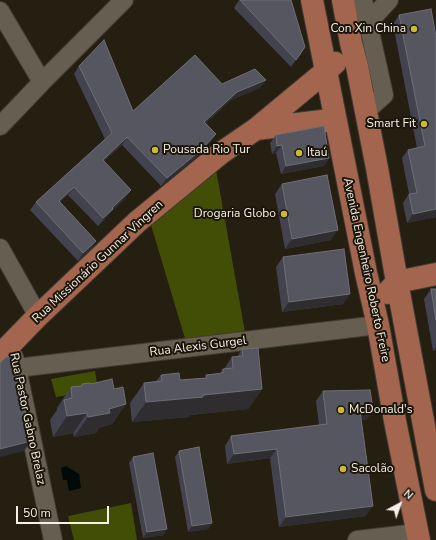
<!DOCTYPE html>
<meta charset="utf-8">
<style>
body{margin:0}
#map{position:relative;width:436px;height:540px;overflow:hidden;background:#251f12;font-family:"Nunito Sans",sans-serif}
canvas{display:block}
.north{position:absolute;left:380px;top:484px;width:40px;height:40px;-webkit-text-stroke:3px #1c1509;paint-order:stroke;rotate:41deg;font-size:11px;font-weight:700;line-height:16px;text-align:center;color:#f5f0e8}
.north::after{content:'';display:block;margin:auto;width:14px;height:18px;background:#f5f0e8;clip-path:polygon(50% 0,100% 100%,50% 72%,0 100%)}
.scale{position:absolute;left:16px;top:506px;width:93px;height:18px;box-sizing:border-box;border:2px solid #f5f0e8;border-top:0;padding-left:5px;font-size:12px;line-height:14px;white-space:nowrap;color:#f5f0e8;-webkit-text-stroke:3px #1c1509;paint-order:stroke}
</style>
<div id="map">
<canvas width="436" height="540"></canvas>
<div class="north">N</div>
<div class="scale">50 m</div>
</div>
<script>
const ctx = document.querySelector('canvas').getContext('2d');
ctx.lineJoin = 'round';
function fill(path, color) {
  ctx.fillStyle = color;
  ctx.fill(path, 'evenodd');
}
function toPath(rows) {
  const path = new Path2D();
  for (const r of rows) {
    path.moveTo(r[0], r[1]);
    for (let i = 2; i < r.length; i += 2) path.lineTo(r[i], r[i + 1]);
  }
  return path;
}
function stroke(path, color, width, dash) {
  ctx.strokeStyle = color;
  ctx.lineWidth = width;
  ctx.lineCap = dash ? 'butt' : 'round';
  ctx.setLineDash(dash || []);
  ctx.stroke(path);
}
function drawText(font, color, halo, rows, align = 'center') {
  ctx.font = font + ' "Nunito Sans",sans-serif';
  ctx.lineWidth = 4;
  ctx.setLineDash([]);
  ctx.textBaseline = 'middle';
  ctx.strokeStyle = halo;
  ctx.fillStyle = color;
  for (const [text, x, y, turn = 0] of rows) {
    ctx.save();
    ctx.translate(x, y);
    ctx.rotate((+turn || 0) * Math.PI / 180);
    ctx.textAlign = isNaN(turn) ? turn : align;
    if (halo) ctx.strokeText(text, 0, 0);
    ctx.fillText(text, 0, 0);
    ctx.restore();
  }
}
const green = toPath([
 [215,164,245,332,186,342,151,225],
 [95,371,98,390,56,397,51,379],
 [131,503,137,540,74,540,68,516]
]);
const water = toPath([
 [66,466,79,474,81,488,69,491,67,480,63,480,61,468]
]);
const minor = toPath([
 [363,0,384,95,366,111],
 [0,11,42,82],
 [368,23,389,0],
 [0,126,42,82,124,0],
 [0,248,38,316],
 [14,357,17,368,53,540],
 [17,368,378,325],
 [357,540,417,533]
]);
const major = toPath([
 [312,0,366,273,378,325,395,421,419,540],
 [343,0,351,43,357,66,377,168,397,282,436,490],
 [256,129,322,121,336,121],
 [387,293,397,282,436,274],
 [0,355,38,316,137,222,221,153,256,129,326,71,335,63]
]);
const wall = toPath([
 [239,0,305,47,291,67,234,8],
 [431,9,436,217,407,223,403,203,409,194,402,158,408,150,417,148,393,24,399,15],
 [79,66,133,111,222,84,266,80,260,88,231,100,206,123,216,134,210,142,195,158,161,186,122,145,104,161,126,198,111,212,107,217,98,226,68,195,60,202,96,241,91,249,78,261,30,210,36,202,105,139,74,74],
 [276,135,329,158,324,166,281,174,276,153,272,154,270,143],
 [282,184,331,240,285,249,275,194],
 [283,257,350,294,343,304,282,312,276,267],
 [431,289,436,289,436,350,433,351,424,299],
 [242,349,262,389,248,409,190,415,189,417,132,422,130,403,144,383,156,381,161,375,180,380,205,378,206,375,219,374,223,369,224,369,232,357,237,357],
 [82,384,91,384,114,389,126,404,112,424,99,428,96,433,74,437,73,433,53,437,50,420,57,410,57,408,71,387,81,386],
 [323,391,373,410,366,420,361,420,366,516,279,527,270,458,227,464,225,446,231,436,319,425,316,401],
 [179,451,212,523,208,529,188,532,175,457],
 [133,457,164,535,143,538,129,463]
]);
const shadedWall = toPath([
 [266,80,260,88,231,100,199,130,204,122,237,92],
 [216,134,210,142,195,158,161,186,167,178],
 [127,137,122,145,97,168,103,160],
 [282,145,276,153,272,154,277,146],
 [329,158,324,166,281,174,286,166],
 [74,187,68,195,53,209,59,201],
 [131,190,126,198,111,212,107,217,98,226,112,208],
 [436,209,436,217,407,223,413,214],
 [338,230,331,240,285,249,292,239],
 [96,241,91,249,78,261,83,253],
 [350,294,343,304,282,312,289,302],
 [436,347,436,350,433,351],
 [262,389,248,409,190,415,189,417,132,422,146,402],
 [126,404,112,424,99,428,96,433,74,437,88,417,109,409],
 [373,410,366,420,353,421,360,411],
 [87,413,73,433,53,437,67,416],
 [31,441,24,451,0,457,0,449],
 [277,449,270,458,227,464,234,454],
 [373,506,366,516,279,527,286,517],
 [212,523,208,529,188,532,192,526],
 [167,529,164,535,143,538,147,532]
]);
const building = toPath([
 [240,0,291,0,305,47,296,60,240,0],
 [431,9,436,36,436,209,413,214,409,194,417,193,408,150,425,146,399,15,431,9],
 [104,40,133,111,195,55,222,84,255,69,266,80,237,92,204,122,216,134,201,150,167,178,127,137,103,160,131,190,112,208,113,209,103,218,74,187,59,201,96,241,83,253,36,202,112,133,79,66,104,40],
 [324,126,329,158,286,166,282,145,277,146,276,135,324,126],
 [327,175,338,230,292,239,282,184,327,175],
 [344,249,350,294,289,302,283,257,344,249],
 [431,289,436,289,436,320,431,289],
 [258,348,262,389,203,395,203,397,146,402,144,383,162,381,161,375,179,373,180,380,207,378,206,375,223,373,223,369,233,368,232,357,243,356,242,349,258,348],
 [6,357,13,357,31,441,0,449,0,363,6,357],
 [112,379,114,389,123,387,126,404,109,409,110,413,88,417,87,413,67,416,64,400,72,398,71,387,82,386,82,384,90,383,91,384,112,379],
 [370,390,373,410,360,411,373,506,286,517,277,449,234,454,231,436,327,424,323,391,370,390],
 [199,447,212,523,192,526,179,451,199,447],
 [153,453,167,529,147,532,133,457,153,453]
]);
const markers = [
 [414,29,4,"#cdb938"],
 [424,124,4,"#cdb938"],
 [155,150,4,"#cdb938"],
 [299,153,4,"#cdb938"],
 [284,214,4,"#cdb938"],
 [341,410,4,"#cdb938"],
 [343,469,4,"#cdb938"]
];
const poiNames = [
 ["Con Xin China",406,29,"right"],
 ["Smart Fit",416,124,"right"],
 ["Pousada Rio Tur",163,150],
 ["Itaú",307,153],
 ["Drogaria Globo",276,214,"right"],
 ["McDonald's",349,410],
 ["Sacolão",351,469]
];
const streetNames = [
 ["Rua Missionário Gunnar Vingren",98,262,-43],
 ["Avenida Engenheiro Roberto Freire",366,270,78],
 ["Rua Alexis Gurgel",198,347,-7],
 ["Rua Pastor Gabno Brelaz",27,419,78]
];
fill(green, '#424d05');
fill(water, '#010909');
stroke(minor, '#413b34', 20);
stroke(major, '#413b34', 24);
stroke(minor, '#665e50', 18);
stroke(major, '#a3654d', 22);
fill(wall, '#42434f');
fill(shadedWall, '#2f2d30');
fill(building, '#565660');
stroke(building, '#6f6e75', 1);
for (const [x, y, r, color] of markers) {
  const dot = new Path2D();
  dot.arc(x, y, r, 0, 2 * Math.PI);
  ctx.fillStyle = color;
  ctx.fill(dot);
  stroke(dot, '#1c1509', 1.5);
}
drawText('12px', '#f5f0e8', '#1c1509', poiNames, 'left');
drawText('12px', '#f5f0e8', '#1c1509', streetNames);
</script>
